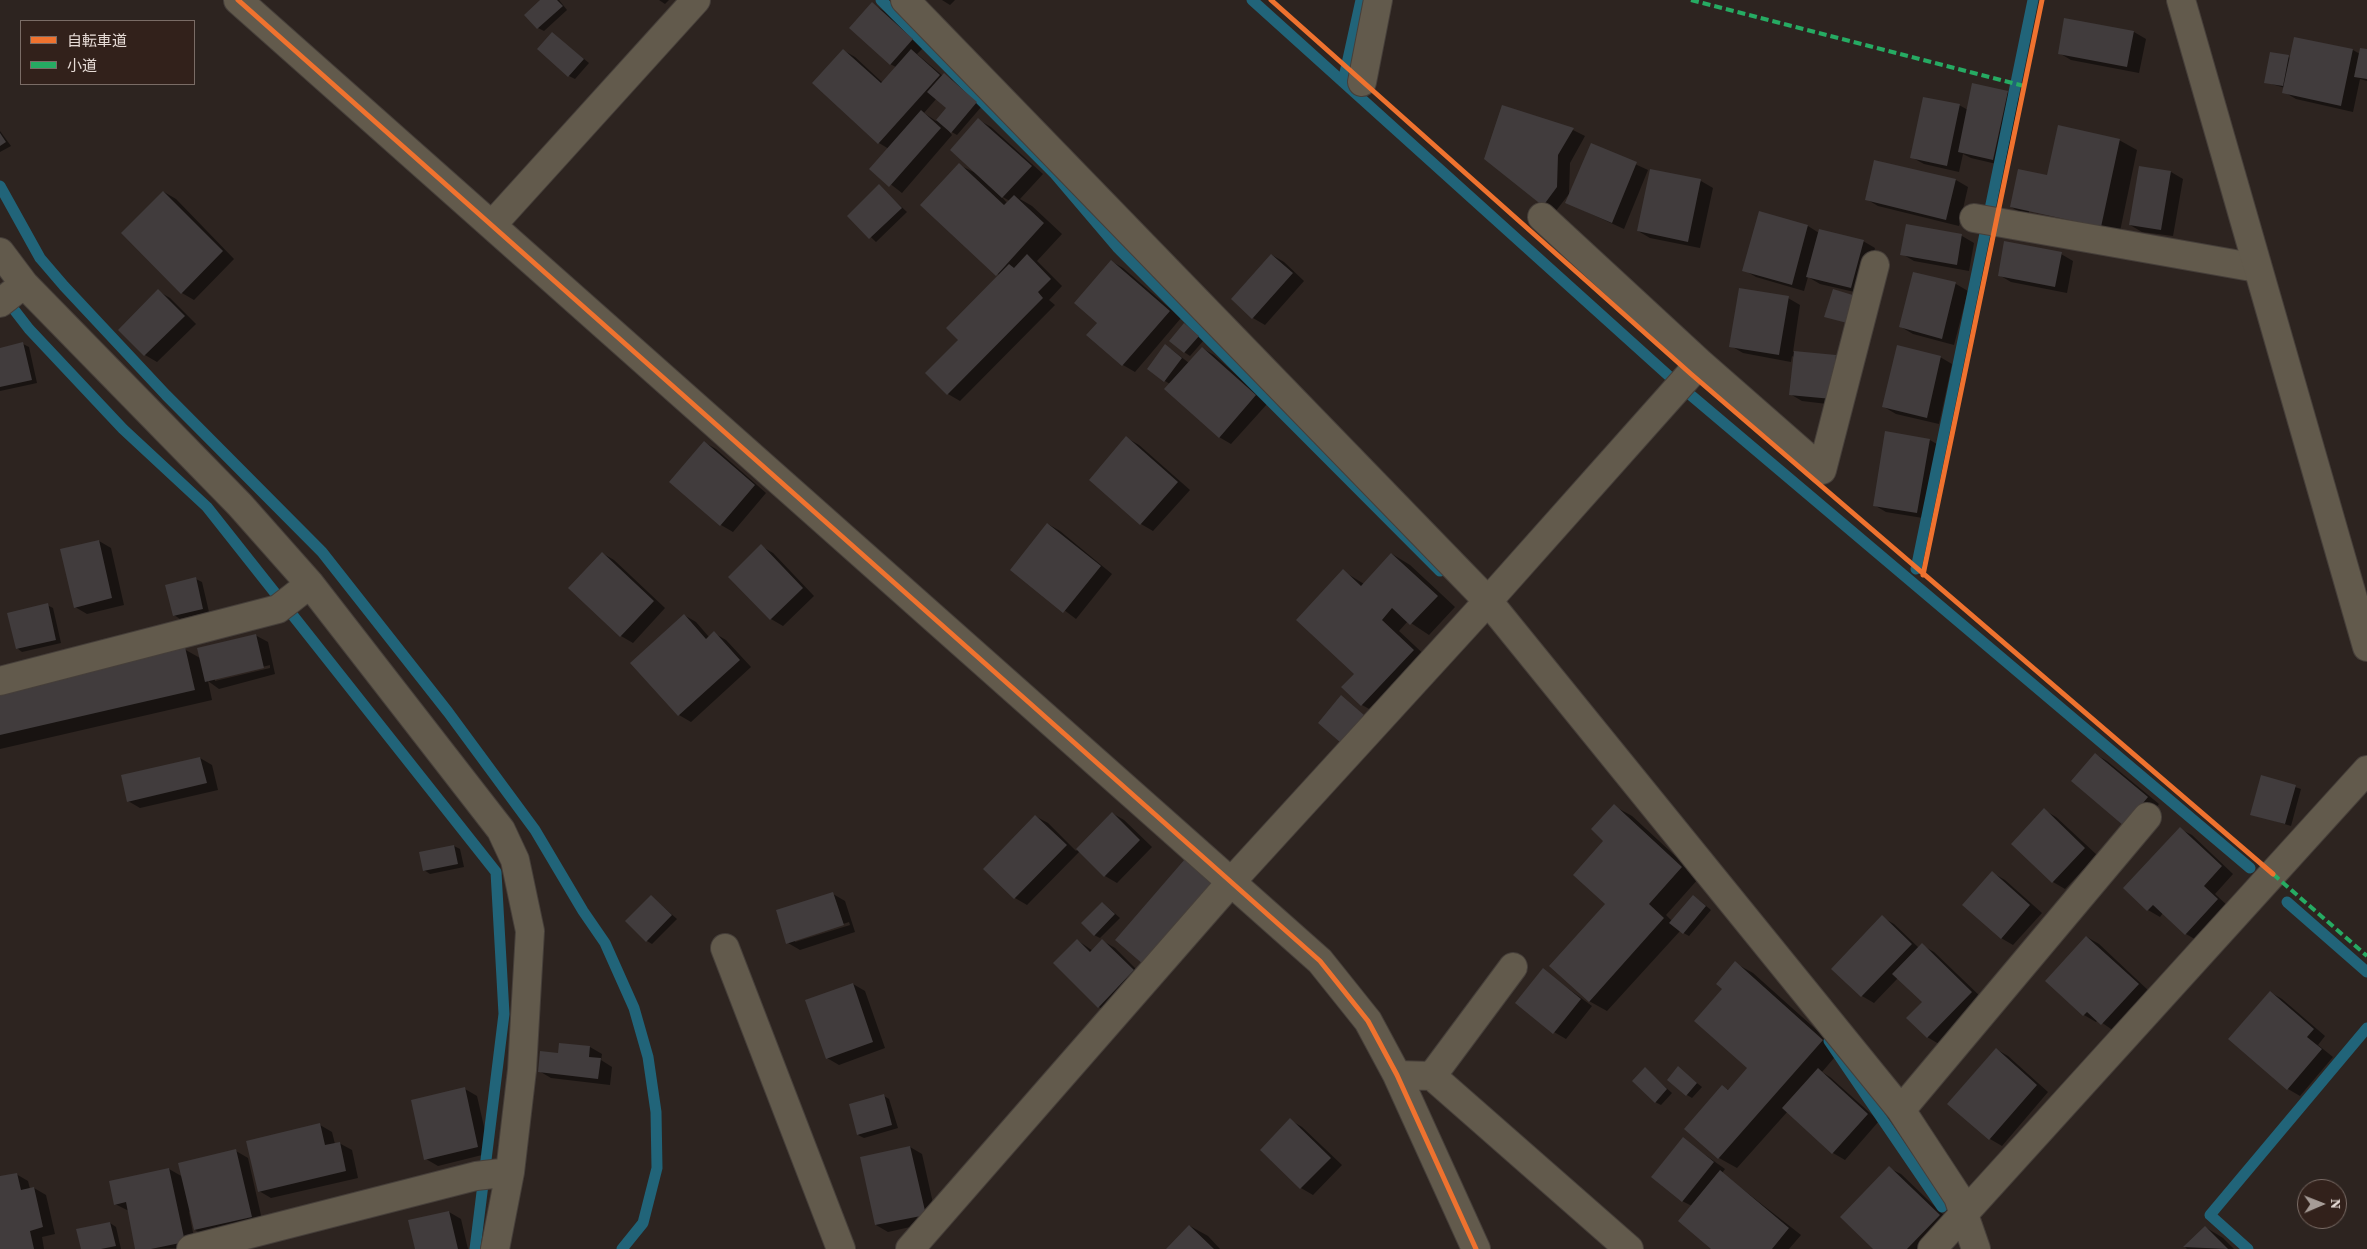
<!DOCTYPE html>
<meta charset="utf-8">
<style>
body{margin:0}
#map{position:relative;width:2367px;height:1249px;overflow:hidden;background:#2d2420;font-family:"Source Serif 4","Noto Sans JP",serif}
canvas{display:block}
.legend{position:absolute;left:20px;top:20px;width:175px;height:65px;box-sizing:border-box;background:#32211b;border:1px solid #7a6c66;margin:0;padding:6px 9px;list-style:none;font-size:15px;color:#e7dcd7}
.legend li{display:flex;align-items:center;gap:10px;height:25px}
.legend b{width:25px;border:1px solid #7a6c66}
.north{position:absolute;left:2297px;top:1179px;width:50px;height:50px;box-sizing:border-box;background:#32211b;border:1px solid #7a6c66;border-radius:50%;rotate:89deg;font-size:14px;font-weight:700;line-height:20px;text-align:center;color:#e7dcd7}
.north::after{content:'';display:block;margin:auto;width:18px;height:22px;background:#a69c97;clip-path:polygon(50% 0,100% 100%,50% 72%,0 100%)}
</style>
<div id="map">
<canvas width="2367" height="1249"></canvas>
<ul class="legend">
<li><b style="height:6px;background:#ef722f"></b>自転車道</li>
<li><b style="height:6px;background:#26ab63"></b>小道</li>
</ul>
<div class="north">N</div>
</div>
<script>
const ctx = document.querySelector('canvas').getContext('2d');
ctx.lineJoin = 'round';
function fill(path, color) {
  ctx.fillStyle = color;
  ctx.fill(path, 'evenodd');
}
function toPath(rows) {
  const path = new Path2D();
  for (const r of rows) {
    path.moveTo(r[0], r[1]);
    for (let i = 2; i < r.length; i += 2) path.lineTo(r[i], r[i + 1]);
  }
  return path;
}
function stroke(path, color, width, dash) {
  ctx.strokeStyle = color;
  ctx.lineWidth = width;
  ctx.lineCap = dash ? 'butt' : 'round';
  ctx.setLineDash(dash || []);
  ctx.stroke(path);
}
const shadow = toPath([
 [542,0,559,0,567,10,544,31,538,28],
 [659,0,669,0,665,4],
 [942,0,955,0,950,5],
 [872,4,884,11,924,47,917,54,943,76,944,74,950,78,982,106,957,135,948,130,952,135,902,193,871,169,889,149,879,143,843,50,855,57,883,83,896,67,890,64],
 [937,98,948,108,936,121,924,113],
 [2065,19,2134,32,2146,39,2139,73,2071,60,2059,53],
 [553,34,589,63,575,79,569,76],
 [2295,38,2353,50,2360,54,2367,51,2367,81,2360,79,2353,112,2296,99,2284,92,2285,88,2265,82,2288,57,2291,58],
 [2007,92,2020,99,2005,166,1971,158,1963,154,1959,172,1924,164,1911,157,1959,105,1968,110],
 [1502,106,1573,130,1585,136,1570,163,1569,194,1555,212,1543,205],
 [979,120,991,127,1043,174,1020,199,1032,206,1062,234,1037,261,1062,286,1049,300,1055,305,960,401,948,394,927,373,960,340,999,276,959,165,978,174],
 [1001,196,1008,200,1009,201,1007,203],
 [0,131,11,146,0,152],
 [2119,140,2137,150,2119,236,2029,217,2011,207,2048,176],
 [2029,210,2107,227,2107,229,2029,213],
 [1591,144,1648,170,1624,229,1567,203],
 [1875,161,1956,180,1968,187,1959,226,1878,206,1866,199],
 [2140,167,2171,172,2183,179,2173,236,2142,232,2130,225],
 [1701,181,1713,188,1700,248,1650,238,1638,231],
 [879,186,907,212,876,242,849,216],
 [164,192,176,199,234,259,194,300,182,293],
 [1760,213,1808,226,1819,233,1863,241,1875,248,1863,294,1820,284,1808,277,1804,291,1756,277,1744,270],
 [1907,226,1962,236,1974,243,1969,271,1914,261,1902,254],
 [2061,254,2073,261,2067,293,2011,282,1999,275],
 [1272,255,1284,262,1304,281,1265,325,1253,318],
 [1111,261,1123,268,1181,318,1135,372,1123,365,1088,335,1098,322],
 [1914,273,1956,284,1968,291,1954,345,1913,334,1901,327],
 [158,291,170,298,196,324,157,362,145,355,120,330],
 [1788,298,1800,305,1793,352,1835,356,1848,363,1844,406,1802,401,1790,394,1794,357,1792,356,1791,362,1743,353,1731,346],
 [1185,325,1204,340,1190,356,1184,352],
 [23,344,29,347,37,383,0,391,0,349],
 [1202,348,1214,355,1268,403,1231,444,1219,437,1170,384,1165,381,1171,349,1189,363],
 [1940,357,1952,364,1939,424,1896,414,1884,407],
 [1127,438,1139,445,1190,490,1153,531,1141,524,1090,480],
 [1930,440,1942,447,1929,519,1886,512,1874,505],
 [704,442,716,449,766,493,733,532,721,525,670,482],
 [1048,524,1060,531,1112,574,1076,619,1011,570],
 [99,541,111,548,124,605,87,614,75,607],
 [761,546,773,553,814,596,783,626,771,619,730,577],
 [602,553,614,560,665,608,633,643,621,636],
 [1392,554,1410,565,1455,607,1429,635,1408,621,1399,631,1431,661,1380,715,1362,705,1343,687,1356,674,1343,571,1364,584],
 [196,579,202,582,209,612,180,619,174,615],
 [47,605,53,608,61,643,22,652,17,648],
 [684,615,696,622,709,637,714,633,726,640,751,667,691,722,679,715,631,663],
 [255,635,268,642,275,674,219,689,208,681,212,700,0,749,0,692,184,649,200,658],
 [270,665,270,668,215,681,215,679],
 [2095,754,2107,761,2159,804,2136,832],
 [200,758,212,765,218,790,140,808,128,801],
 [2262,776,2301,789,2291,826,2252,814],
 [1614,806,1632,816,1699,878,1666,915,1672,921,1699,900,1711,910,1689,936,1680,931,1607,1011,1589,1001,1607,904,1605,841],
 [2044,810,2056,817,2097,855,2065,889,2053,882,2013,844],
 [1112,813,1124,820,1152,847,1117,883,1105,876,1080,851,1027,905,1015,898,984,869,1035,816,1048,823,1076,851],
 [2180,829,2192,835,2233,874,2215,894,2229,907,2198,941,2186,934,2163,913,2160,917,2148,910],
 [454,846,460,849,464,867,430,874,424,870],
 [1993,873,2005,880,2042,913,2013,945,2001,938],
 [833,894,845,901,855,932,800,950,788,943],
 [849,922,850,925,795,942,795,940],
 [651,896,677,919,652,944,647,941],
 [1103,903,1120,918,1100,938,1094,935],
 [1882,917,1894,924,1919,948,1922,945,1934,952,1983,999,1939,1044,1927,1037,1923,1002,1898,978,1874,1003,1862,996,1833,969],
 [2087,937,2099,944,2150,992,2114,1031,2098,1020,2096,1022,2084,1015,2047,981],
 [1077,940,1093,951,1103,941,1115,948,1145,978,1111,1014,1099,1007],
 [1735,963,1753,973,1840,1051,1822,1072,1830,1077,1879,1121,1845,1160,1833,1153,1788,1111,1737,1168,1719,1158,1723,1087,1729,1090,1749,1068,1724,989],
 [1543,970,1592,1006,1566,1039,1554,1032],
 [853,984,865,991,885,1048,839,1065,827,1058],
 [2270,992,2282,999,2325,1036,2318,1045,2333,1057,2300,1096,2288,1089,2230,1039],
 [590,1047,602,1054,601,1060,612,1067,610,1085,551,1078,539,1071,559,1054],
 [1996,1049,2008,1056,2048,1092,2002,1146,1990,1139],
 [1678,1068,1702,1087,1692,1098,1687,1095],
 [1645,1069,1672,1093,1661,1105,1655,1102],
 [465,1089,477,1096,490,1153,438,1166,426,1159],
 [884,1096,889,1099,898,1128,864,1138,858,1135],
 [1290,1120,1302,1127,1342,1165,1313,1195,1301,1188,1262,1150],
 [320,1125,332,1132,335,1144,339,1143,352,1150,358,1178,271,1198,259,1191],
 [1683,1139,1725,1169,1722,1173,1801,1235,1789,1249,1713,1249,1692,1206,1682,1201],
 [910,1147,922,1154,937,1221,888,1232,876,1225],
 [236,1151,248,1158,263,1224,207,1237,195,1230,191,1211,189,1212,196,1248,136,1249,129,1211,115,1204,169,1169,183,1177],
 [1889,1168,1901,1174,1951,1222,1925,1249,1875,1249],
 [16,1174,28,1181,30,1189,34,1188,46,1195,55,1234,42,1237,44,1249,0,1249,0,1178],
 [449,1212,461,1219,468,1249,416,1249],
 [110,1223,116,1227,121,1249,82,1249],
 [1190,1226,1208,1236,1220,1249,1169,1249],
 [2205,1227,2223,1238,2234,1249,2187,1249,2185,1247]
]);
const stream = toPath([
 [881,0,1054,173,1117,247,1440,571],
 [1252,0,1680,386,2250,868],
 [1343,82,1361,0],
 [0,186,40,258,64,286,166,395,322,552,448,712,535,830,583,911,605,943,634,1008,648,1057,656,1112,657,1168,643,1223,622,1249],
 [5,298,29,329,123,429,207,507,496,872,504,1014,475,1249],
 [1916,569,2033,0],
 [2287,902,2367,972],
 [1829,1041,1942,1207],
 [2248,1249,2210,1215,2367,1028]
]);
const building = toPath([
 [540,0,557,0,563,6,537,29,524,15],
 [872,2,913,39,890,65,849,28],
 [2064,18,2134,31,2127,67,2058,54],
 [552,32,584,59,568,77,537,49],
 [2294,37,2353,49,2341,106,2282,93],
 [2360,48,2367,49,2367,79,2354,77],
 [843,49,881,83,911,49,940,75,878,144,812,83],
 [2270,52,2289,55,2283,86,2264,83],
 [944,73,977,102,951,133,936,120,946,108,927,92],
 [1972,83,2008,91,1993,160,1958,152],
 [1923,97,1960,104,1947,166,1910,158],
 [1502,105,1574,128,1558,155,1557,187,1543,206,1484,159],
 [921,110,941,128,889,187,869,169],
 [978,118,1032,166,1002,198,950,150],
 [2058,125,2120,139,2101,227,2010,207,2018,169,2047,175],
 [0,133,6,142,0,146],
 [1591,143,1637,162,1612,223,1565,203],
 [1874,160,1956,179,1946,220,1865,200],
 [959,163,1004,205,1014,195,1044,223,996,276,920,205],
 [2139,166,2171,171,2161,230,2129,225],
 [1650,169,1701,179,1688,242,1637,231],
 [879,184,902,208,869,239,847,216],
 [163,191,223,251,181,294,121,233],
 [1759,211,1808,225,1792,285,1742,271],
 [1906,224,1962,234,1957,265,1900,255],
 [1819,229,1864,240,1851,288,1806,277],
 [2004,241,2062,252,2055,287,1998,276],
 [1027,254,1051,279,1038,292,1043,298,947,395,925,373,958,340,946,328,1009,264,1014,268],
 [1271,254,1293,273,1252,319,1231,299],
 [1111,260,1170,311,1122,366,1086,335,1097,323,1074,303],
 [1913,272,1956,282,1942,339,1899,327],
 [1739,288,1789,296,1779,355,1729,347],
 [158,289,185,316,144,356,118,330],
 [1833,289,1859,297,1851,324,1824,317],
 [1184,323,1199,336,1184,353,1169,341],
 [23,342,32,380,0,387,0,348],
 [1165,344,1182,358,1164,382,1147,369],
 [1897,345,1941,356,1927,418,1882,407],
 [1202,347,1256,395,1219,438,1164,389],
 [1794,351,1836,355,1832,399,1789,395],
 [1885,431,1930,439,1917,513,1873,506],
 [1126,436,1178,482,1140,525,1089,480],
 [704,441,755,485,720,526,669,482],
 [1047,523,1101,566,1063,613,1010,570],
 [99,540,112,598,74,608,60,549],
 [761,544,803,588,770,620,728,577],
 [602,552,654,601,620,637,568,588],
 [1391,553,1438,596,1410,625,1392,608,1382,620,1414,650,1361,706,1341,687,1354,674,1296,620,1343,569,1361,586],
 [196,577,203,609,173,616,165,585],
 [48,603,56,640,16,649,7,613],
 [684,614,706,639,714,631,740,660,678,716,630,663],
 [256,634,264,668,205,682,197,648],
 [185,647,195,690,0,735,0,691],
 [1341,695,1364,715,1341,743,1318,723],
 [2095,753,2148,797,2124,826,2071,781],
 [200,757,207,783,127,802,121,775],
 [2261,775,2296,785,2285,824,2250,815],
 [1614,804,1682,867,1649,904,1664,918,1589,1002,1549,966,1605,904,1573,875,1603,841,1591,829],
 [2044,808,2085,848,2052,883,2011,844],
 [1112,812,1140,840,1104,877,1076,849],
 [1035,815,1067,845,1014,899,983,869],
 [2180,827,2222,866,2204,886,2218,899,2185,935,2153,905,2147,911,2123,888],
 [454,845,458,864,423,871,419,852],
 [1185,859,1213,884,1144,965,1115,940],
 [1992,871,2030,905,2001,939,1962,905],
 [833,892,844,925,786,944,776,910],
 [651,895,672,915,646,942,625,921],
 [1693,895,1706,906,1683,934,1669,923],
 [1102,902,1115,914,1094,936,1081,923],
 [1882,915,1912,944,1861,997,1831,969],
 [2086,936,2139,984,2101,1025,2087,1012,2083,1016,2045,981],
 [1077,939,1090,952,1102,939,1134,970,1098,1008,1053,963],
 [1922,943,1972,992,1927,1038,1906,1018,1922,1002,1892,974],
 [1735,961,1823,1040,1718,1159,1684,1129,1722,1085,1728,1090,1747,1068,1694,1021,1722,989,1716,984],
 [1543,968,1581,999,1553,1034,1515,1003],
 [853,983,873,1042,826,1059,805,1000],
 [2270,991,2314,1029,2307,1037,2322,1049,2287,1090,2228,1039],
 [559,1043,590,1046,589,1057,601,1058,598,1079,538,1072,540,1051,558,1053],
 [1996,1048,2037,1085,1989,1140,1947,1104],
 [1678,1066,1697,1083,1686,1096,1667,1080],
 [1645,1067,1667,1089,1655,1103,1632,1081],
 [1818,1068,1868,1114,1832,1154,1782,1108],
 [465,1087,478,1147,424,1160,411,1100],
 [884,1094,892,1125,857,1135,849,1104],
 [1290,1118,1331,1158,1300,1189,1260,1150],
 [320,1123,325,1145,340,1142,346,1171,258,1192,246,1141],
 [1683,1137,1714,1162,1682,1202,1651,1177],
 [910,1146,926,1215,875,1225,860,1157],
 [236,1149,252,1217,194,1230,178,1163],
 [1889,1166,1940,1215,1907,1249,1873,1249,1840,1217],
 [169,1168,185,1242,151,1249,135,1249,126,1202,114,1205,109,1181],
 [1720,1170,1789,1228,1772,1249,1711,1249,1678,1221],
 [17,1173,21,1190,34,1187,43,1227,30,1231,34,1249,0,1249,0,1176],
 [449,1211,458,1249,415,1249,408,1220],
 [110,1222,116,1246,101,1249,81,1249,76,1229],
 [1189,1225,1214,1249,1166,1249],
 [2205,1226,2228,1249,2183,1247]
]);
const minor = toPath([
 [238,0,1320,961,1368,1021,1397,1075,1476,1249],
 [905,0,1488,601,1901,1110,1958,1197,1976,1249],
 [1362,82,1378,0],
 [1542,217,1700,363,1822,470,1875,265],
 [1974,218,2257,268],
 [492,225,696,0],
 [0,252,24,284,240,505,310,584,501,830,515,860,530,931,522,1070,510,1172,495,1249],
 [0,303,24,284],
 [0,681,278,609,310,584],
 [725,948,841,1249],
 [1397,1075,1432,1076,1629,1249],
 [1432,1076,1513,967],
 [1901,1110,2147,817],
 [191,1249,476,1176,510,1172],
 [910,1249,1231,882,1488,601,1700,363],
 [1932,1249,2367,770]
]);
const tertiary = toPath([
 [2181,0,2367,647]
]);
const quiet = toPath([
 [1691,0,2024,86],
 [2273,874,2367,956]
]);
const cycleway = toPath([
 [238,0,1320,961,1368,1021,1397,1075,1476,1249],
 [1271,0,1691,374,2273,874],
 [1923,575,2042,0]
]);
fill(shadow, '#0007');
stroke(stream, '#216479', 11);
fill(building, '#413c3d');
stroke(minor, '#463f3a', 30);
stroke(tertiary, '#463f3a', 30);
stroke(minor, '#625a4c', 28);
stroke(tertiary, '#625a4c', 28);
stroke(quiet, '#26ab63', 4, [8, 4]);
stroke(cycleway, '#ef722f', 5);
</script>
